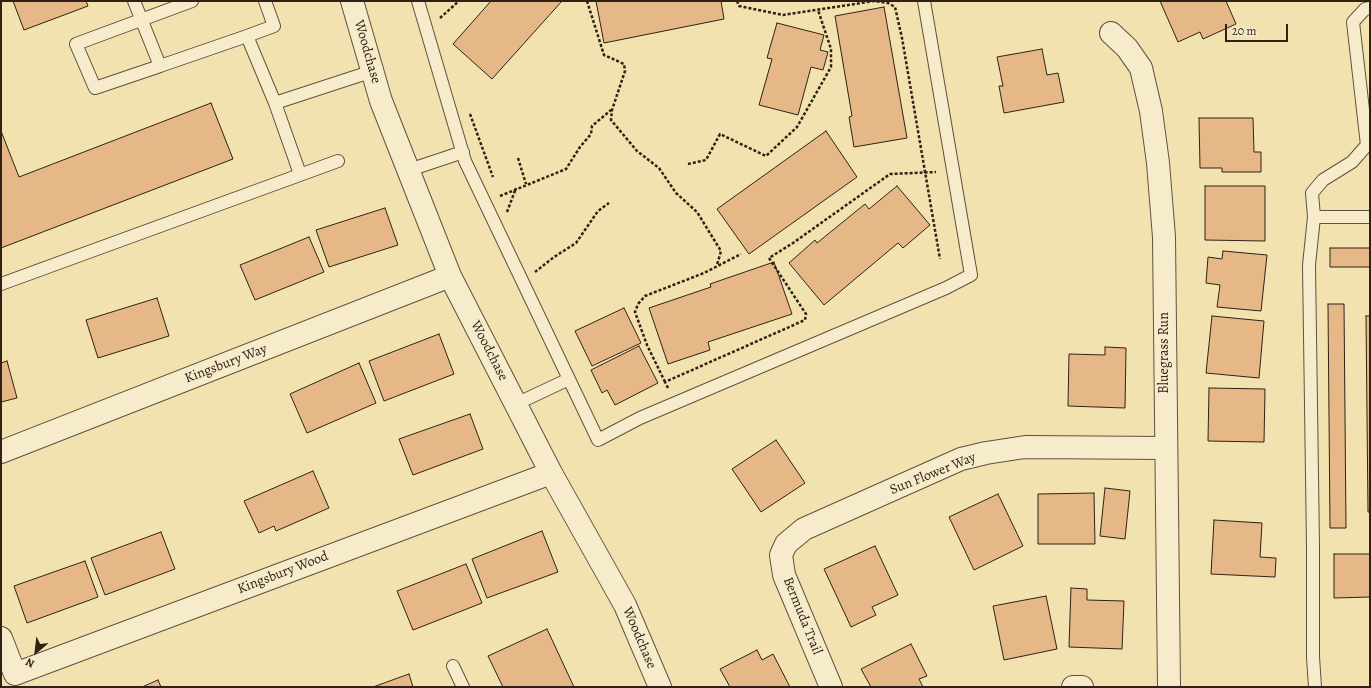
<!DOCTYPE html>
<style>
body{margin:0}
#map{position:relative;width:1371px;height:688px;overflow:hidden;background:#f1e2b0;font-family:Alegreya,serif}
canvas{display:block}
.frame{position:absolute;inset:0;border:2px solid #302116;pointer-events:none}
.north{position:absolute;left:16px;top:632px;width:40px;height:40px;-webkit-text-stroke:3px #f6eccc;paint-order:stroke;rotate:208deg;font-size:11px;font-weight:700;line-height:16px;text-align:center;color:#302116}
.north::after{content:'';display:block;margin:auto;width:14px;height:18px;background:#302116;clip-path:polygon(50% 0,100% 100%,50% 72%,0 100%)}
.scale{position:absolute;left:1225px;top:24px;width:63px;height:18px;box-sizing:border-box;border:2px solid #302116;border-top:0;padding-left:5px;font-size:12px;line-height:14px;white-space:nowrap;color:#302116;-webkit-text-stroke:3px #f6eccc;paint-order:stroke}
</style>
<div id="map">
<canvas width="1371" height="688"></canvas>
<div class="frame"></div>
<div class="north">N</div>
<div class="scale">20 m</div>
</div>
<script>
const ctx = document.querySelector('canvas').getContext('2d');
ctx.lineJoin = 'round';
function fill(path, color) {
  ctx.fillStyle = color;
  ctx.fill(path, 'evenodd');
}
function toPath(rows) {
  const path = new Path2D();
  for (const r of rows) {
    path.moveTo(r[0], r[1]);
    for (let i = 2; i < r.length; i += 2) path.lineTo(r[i], r[i + 1]);
  }
  return path;
}
function stroke(path, color, width, dash) {
  ctx.strokeStyle = color;
  ctx.lineWidth = width;
  ctx.lineCap = dash ? 'butt' : 'round';
  ctx.setLineDash(dash || []);
  ctx.stroke(path);
}
function drawText(font, color, halo, rows, align = 'center') {
  ctx.font = font + ' Alegreya,serif';
  ctx.lineWidth = 4;
  ctx.setLineDash([]);
  ctx.textBaseline = 'middle';
  ctx.strokeStyle = halo;
  ctx.fillStyle = color;
  for (const [text, x, y, turn = 0] of rows) {
    ctx.save();
    ctx.translate(x, y);
    ctx.rotate((+turn || 0) * Math.PI / 180);
    ctx.textAlign = isNaN(turn) ? turn : align;
    if (halo) ctx.strokeText(text, 0, 0);
    ctx.fillText(text, 0, 0);
    ctx.restore();
  }
}
const building = toPath([
 [13,1,86,1,88,6,24,30,13,1],
 [491,1,562,1,492,79,453,44,491,1],
 [596,1,721,1,724,19,604,43,596,1],
 [1160,1,1226,1,1236,24,1203,39,1200,32,1178,42,1160,1],
 [884,7,907,138,854,147,849,117,852,116,835,16,884,7],
 [777,23,824,35,820,50,828,52,823,70,811,67,798,115,759,105,772,59,767,58,777,23],
 [1042,49,1047,75,1058,73,1064,102,1004,113,999,86,1003,86,997,57,1042,49],
 [211,103,233,159,1,248,1,131,19,177,211,103],
 [1199,118,1253,118,1254,152,1261,152,1261,172,1222,172,1222,168,1200,168,1199,118],
 [826,131,857,177,749,254,717,209,826,131],
 [897,186,930,225,903,248,898,243,824,305,789,263,815,240,817,243,865,204,869,209,897,186],
 [1205,186,1265,186,1265,241,1205,240,1205,186],
 [385,208,398,245,329,267,316,230,385,208],
 [309,237,324,272,255,300,240,265,309,237],
 [1330,248,1370,248,1370,267,1330,267,1330,248],
 [1223,251,1267,255,1261,311,1217,307,1220,285,1206,283,1208,257,1222,259,1223,251],
 [774,262,792,314,708,342,710,350,668,364,649,308,711,287,710,284,774,262],
 [157,298,169,336,98,358,86,320,157,298],
 [1328,304,1344,304,1346,528,1330,528,1328,304],
 [624,308,641,343,592,366,575,331,624,308],
 [1212,316,1264,321,1259,378,1206,373,1212,316],
 [1366,316,1370,316,1370,512,1368,512,1366,316],
 [439,334,454,374,384,401,369,361,439,334],
 [639,346,658,383,615,405,607,390,602,393,591,370,639,346],
 [1105,347,1126,348,1125,408,1068,406,1069,354,1105,355,1105,347],
 [7,361,17,398,1,402,1,363,7,361],
 [359,363,376,403,307,433,290,394,359,363],
 [1209,388,1265,389,1264,442,1208,441,1209,388],
 [470,414,483,449,413,475,399,439,470,414],
 [776,440,805,483,761,512,732,469,776,440],
 [313,471,329,508,276,531,274,526,259,533,244,501,313,471],
 [1105,488,1130,491,1125,539,1100,536,1105,488],
 [1094,493,1095,544,1038,544,1038,494,1094,493],
 [998,494,1023,546,974,570,949,517,998,494],
 [1214,520,1262,523,1260,557,1276,558,1275,577,1211,574,1214,520],
 [542,531,558,572,487,598,472,559,542,531],
 [161,532,175,569,105,595,91,558,161,532],
 [875,546,898,595,872,607,876,615,851,627,824,569,875,546],
 [1334,554,1370,554,1370,597,1334,598,1334,554],
 [85,561,98,597,27,623,14,586,85,561],
 [466,564,482,603,413,630,397,591,466,564],
 [1071,588,1087,589,1087,600,1124,601,1122,649,1069,647,1071,588],
 [1046,596,1057,649,1004,660,993,606,1046,596],
 [547,629,574,687,503,687,488,656,547,629],
 [911,644,927,676,919,679,923,687,871,687,861,669,911,644],
 [757,650,762,660,773,654,790,687,730,687,720,669,757,650],
 [409,674,413,687,373,687,409,674],
 [158,680,161,687,142,687,158,680]
]);
const path = toPath([
 [587,1,604,55,624,64,625,71,612,110,611,120,637,151,659,168,676,193,697,212,721,251,717,265],
 [737,1,739,6,783,15,874,1,888,3,895,7,902,38,940,259],
 [440,18,459,1],
 [470,114,493,177],
 [518,158,526,184],
 [688,164,706,160,720,134,766,156,797,127,831,67,831,49,818,10],
 [500,196,566,169,580,147,591,134,592,126,611,110],
 [507,212,516,188],
 [535,272,554,257,576,243,598,211,609,203],
 [665,382,647,345,635,312,638,304,645,296,704,273,741,254],
 [668,388,665,382,805,320,806,314,769,258,793,243,890,174,936,172]
]);
const lane = toPath([
 [134,1,160,66,247,36,275,103],
 [418,1,465,161,598,440,640,418,946,288,971,275,924,1],
 [1370,8,1365,9,1353,22,1367,145,1352,162,1323,180,1312,193,1314,217,1370,217],
 [247,36,274,26,265,1],
 [160,66,95,88,76,44,192,1],
 [409,170,463,152],
 [300,174,275,103,373,71],
 [1314,217,1309,265,1313,546,1313,657,1315,687],
 [1,284,338,161],
 [516,404,569,379],
 [453,666,463,687]
]);
const street = toPath([
 [352,1,381,101,450,276,551,473,625,605,660,687],
 [1111,33,1127,48,1141,68,1151,111,1158,163,1164,237,1169,687],
 [1,452,450,276],
 [1,638,15,674,551,473],
 [831,687,784,575,781,555,786,544,804,529,961,459,986,453,1025,447,1165,448],
 [1073,687,1082,687]
]);
const streetNames = [
 ["Woodchase",367,52,74],
 ["Woodchase",489,351,63],
 ["Bluegrass Run",1165,353,-90],
 ["Kingsbury Way",226,364,-21],
 ["Sun Flower Way",933,474,-22],
 ["Kingsbury Wood",283,573,-21],
 ["Bermuda Trail",802,616,68],
 ["Woodchase",639,638,67]
];
fill(building, '#e6b887');
stroke(building, '#302116', 1);
stroke(lane, '#60513c', 14);
stroke(street, '#60513c', 24);
stroke(path, '#302116', 2.5, [3, 2]);
stroke(lane, '#f6eccc', 12);
stroke(street, '#f6eccc', 22);
drawText('14px', '#302116', '#f6eccc', streetNames);
</script>
